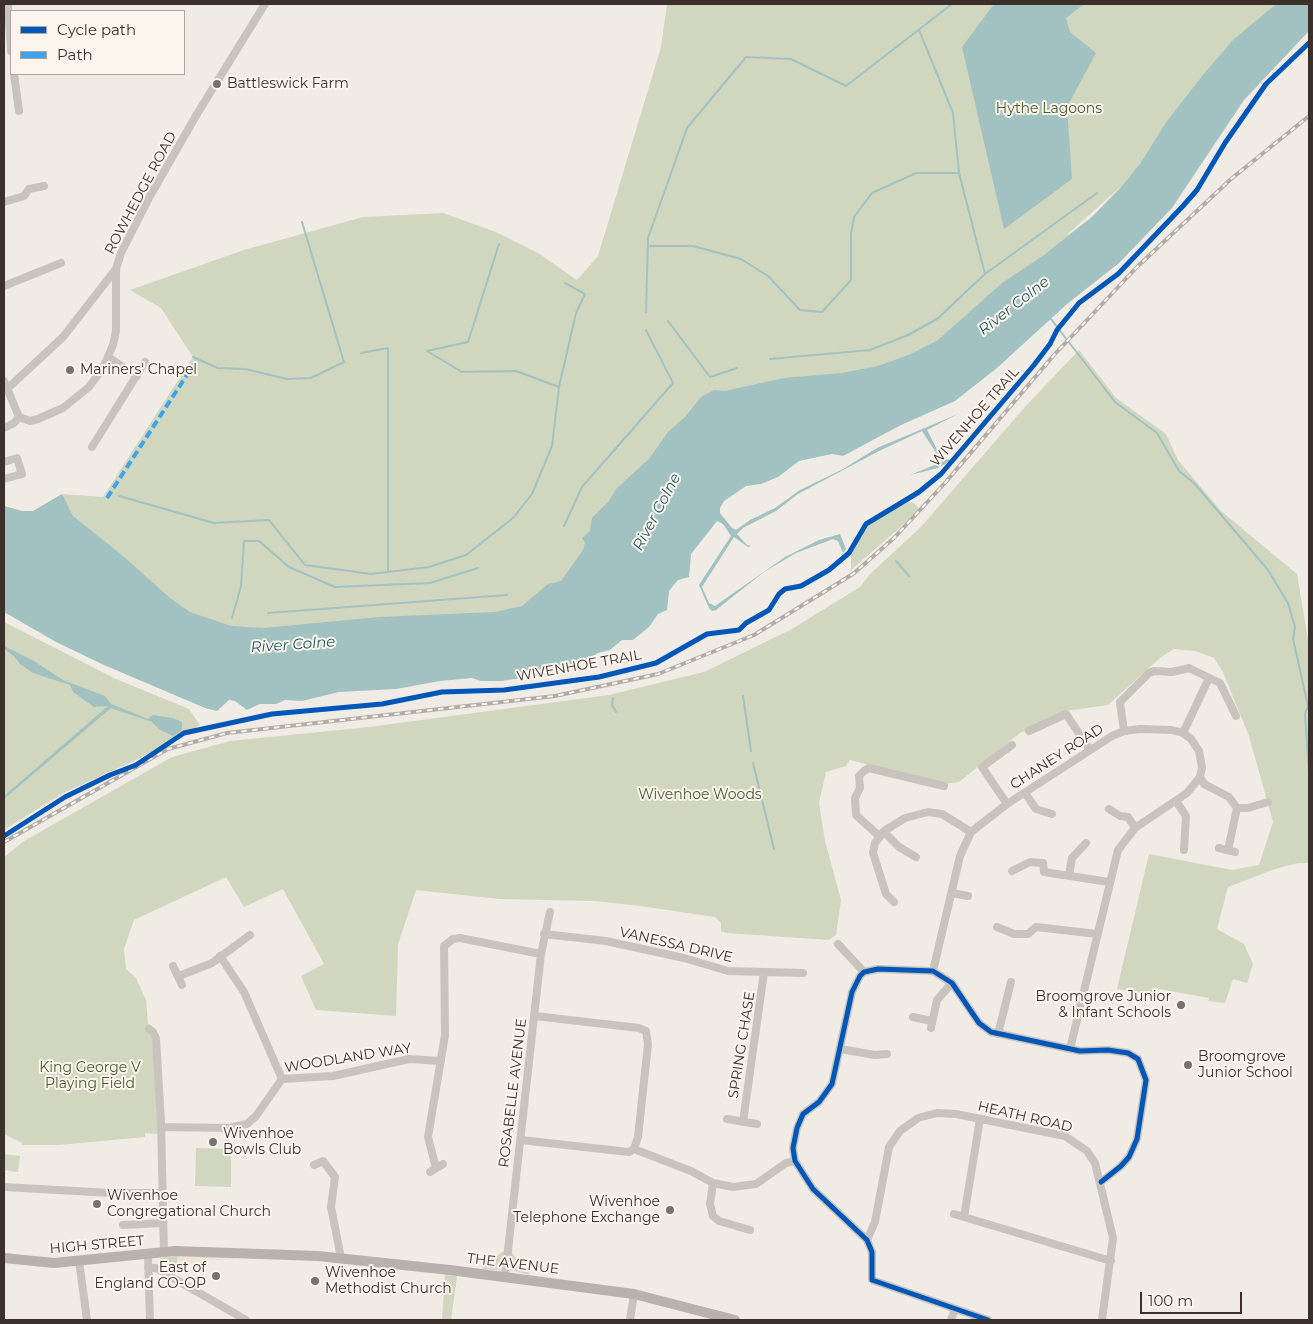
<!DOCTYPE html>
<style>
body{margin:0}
#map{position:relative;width:1313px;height:1324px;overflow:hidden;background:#f0ebe5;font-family:Montserrat,sans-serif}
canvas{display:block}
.frame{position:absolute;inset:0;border:5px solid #3b302b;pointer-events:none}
.legend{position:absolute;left:10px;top:10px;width:175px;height:65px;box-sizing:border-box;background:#fbf5ee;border:1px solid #aea6a0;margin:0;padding:6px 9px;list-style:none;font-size:15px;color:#3b302b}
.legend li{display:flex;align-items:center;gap:10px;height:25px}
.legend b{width:25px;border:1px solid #aea6a0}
.scale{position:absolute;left:1140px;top:1292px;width:102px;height:22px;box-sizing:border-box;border:2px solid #3b302b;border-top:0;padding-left:6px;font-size:15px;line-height:18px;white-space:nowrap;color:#3b302b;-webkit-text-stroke:4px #fbf5ee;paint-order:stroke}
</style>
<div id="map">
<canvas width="1313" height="1324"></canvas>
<div class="frame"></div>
<ul class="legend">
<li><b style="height:6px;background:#0057b8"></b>Cycle path</li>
<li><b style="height:6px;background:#3fa3eb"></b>Path</li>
</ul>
<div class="scale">100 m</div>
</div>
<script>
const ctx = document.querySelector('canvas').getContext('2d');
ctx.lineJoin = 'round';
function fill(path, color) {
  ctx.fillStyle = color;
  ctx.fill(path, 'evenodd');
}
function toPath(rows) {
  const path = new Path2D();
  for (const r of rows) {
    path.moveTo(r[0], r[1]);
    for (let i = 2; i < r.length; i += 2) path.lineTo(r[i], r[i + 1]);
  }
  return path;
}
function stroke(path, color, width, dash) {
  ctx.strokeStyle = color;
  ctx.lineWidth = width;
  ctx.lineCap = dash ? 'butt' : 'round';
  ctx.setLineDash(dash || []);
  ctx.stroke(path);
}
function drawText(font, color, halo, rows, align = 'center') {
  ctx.font = font + ' Montserrat,sans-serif';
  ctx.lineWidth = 4;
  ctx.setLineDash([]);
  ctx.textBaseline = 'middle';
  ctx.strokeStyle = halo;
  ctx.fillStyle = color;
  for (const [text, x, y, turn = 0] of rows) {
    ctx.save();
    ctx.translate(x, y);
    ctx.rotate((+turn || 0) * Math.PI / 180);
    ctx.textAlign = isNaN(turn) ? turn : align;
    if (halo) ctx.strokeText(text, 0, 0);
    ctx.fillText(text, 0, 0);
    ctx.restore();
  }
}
const green = toPath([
 [667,4,1294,4,1158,169,857,404,581,604,261,655,4,506,22,511,33,511,62,494,103,497,193,357,161,308,130,290,244,250,363,217,443,213,496,232,538,253,577,280,598,256,661,47],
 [1121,186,1092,217,1068,235,1068,234],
 [1079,350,1116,398,1166,434,1178,460,1221,511,1297,574,1309,646,1309,863,1298,863,1275,869,1228,887,1217,929,1244,944,1253,964,1247,983,1233,979,1225,1003,1208,1001,1209,998,1154,988,1152,995,1117,989,1149,854,1232,870,1259,865,1273,822,1249,736,1223,672,1214,658,1195,651,1174,649,1161,657,1108,705,1065,711,1020,733,959,782,944,784,850,760,846,766,826,772,819,803,825,841,841,900,836,935,829,940,727,933,721,931,721,923,715,917,640,906,595,901,499,899,416,890,398,944,396,1016,316,1010,301,976,324,964,283,889,244,907,226,877,134,920,124,949,126,969,136,978,146,1000,148,1023,153,1038,158,1134,145,1133,145,1137,59,1145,22,1145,22,1143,4,1134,4,857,24,841,172,757,230,741,369,727,609,695,704,672,792,629,860,587,870,574,921,527,1024,408],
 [906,502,914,503,920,510,851,570,851,553,864,530,873,521],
 [4,622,116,679,189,709,200,725,136,760,63,793,4,830],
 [196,1148,231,1149,231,1187,195,1186],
 [4,1154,20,1156,18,1172,4,1170],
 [503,1251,505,1252,501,1270,482,1269],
 [510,1252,512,1253,530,1275,510,1270],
 [178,1256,175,1271,160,1263,161,1258],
 [445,1275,457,1276,451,1320,442,1320]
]);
const plaza = toPath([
 [178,1256,187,1256,236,1257,235,1259,200,1261,200,1269,195,1269,195,1264,178,1261]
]);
const water = toPath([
 [994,4,1084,4,1066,18,1070,32,1096,53,1067,107,1072,179,1004,229,962,47],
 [1276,4,1309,4,1309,31,1244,100,1172,208,1119,263,1067,304,997,368,955,401,901,425,843,456,832,454,799,461,778,477,761,484,746,486,724,501,720,508,720,513,732,528,736,530,750,520,775,508,800,490,843,469,877,448,958,414,927,430,942,459,952,460,938,468,910,475,942,462,922,431,879,451,798,494,776,511,743,528,737,534,747,545,751,546,748,547,734,537,702,587,709,603,715,606,785,557,819,540,840,534,846,549,843,553,838,541,833,539,796,553,764,572,716,610,712,611,709,608,699,585,731,536,723,524,717,521,691,554,689,577,678,580,669,591,667,610,658,614,649,627,633,640,622,640,610,650,598,653,571,668,552,673,502,681,481,681,472,678,440,681,396,689,339,692,302,701,285,700,276,704,260,704,247,710,235,701,229,700,217,711,205,708,104,665,56,642,4,612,4,506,22,511,33,511,62,494,73,516,123,556,170,598,190,612,231,626,263,628,379,617,495,612,522,606,548,584,561,581,583,550,585,543,582,538,590,531,592,518,609,501,616,489,649,459,668,432,685,417,701,397,714,390,725,391,784,378,841,373,878,366,911,354,938,340,1002,283,1044,255,1092,217,1118,191,1140,164,1167,121,1203,75,1233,40],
 [4,646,34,661,63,680,105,696,111,704,148,719,153,715,173,718,182,722,182,730,173,736,160,730,152,722,111,708,4,799,4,796,108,706,94,707,73,692,70,685,33,673,20,664,14,656,4,649]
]);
const stream = toPath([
 [919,30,953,113,959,173],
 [499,244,468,342,427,351,462,372,516,371,559,387],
 [648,246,693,246,741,259,768,276,800,310,822,312,851,280,851,234,854,217,872,193,916,173,959,173,985,274,1097,193],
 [646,312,648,238,687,128,746,57,791,59,846,86,952,4],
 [1051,319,1115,402,1157,433,1179,471,1194,483,1268,570,1288,603,1295,627,1293,639,1308,706,1305,714,1309,773],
 [668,321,710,377,737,368],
 [361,353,388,348,388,572],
 [193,357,218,368,245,369,287,379,311,378,344,362,302,222],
 [770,359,870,350,908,335,937,319,985,274],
 [119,496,214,523,269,520,305,565,371,574,429,567,466,555,513,518,532,494,552,446,559,387,576,313,585,294,565,283],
 [564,526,582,487,673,383,646,330],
 [896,561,909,576],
 [268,613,507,595],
 [232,618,241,586,244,541,259,541,289,567,335,587,430,583,478,568],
 [743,696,751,751],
 [613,698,612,705,616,712],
 [753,763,774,849]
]);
const minor = toPath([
 [8,4,11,51],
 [14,74,19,111],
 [4,202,24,196,29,189,44,186],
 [4,286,61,263],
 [108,357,137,376],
 [4,381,19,417],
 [7,389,63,337,116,269],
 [19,417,30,421,38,419,63,408,89,387,103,368,113,345,116,331,116,269,121,253,150,196,197,114,265,4],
 [4,428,14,423,19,417],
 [92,447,145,362],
 [4,462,17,458,22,474,4,479],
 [1029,731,1066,714,1090,750],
 [1124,731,1120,702,1149,673,1154,671,1172,672,1189,668,1220,683,1236,716],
 [1183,733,1209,678],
 [1200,777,1204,784,1229,797,1237,808,1228,850],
 [1025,793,1036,809,1052,814],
 [1176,801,1186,816,1184,850],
 [1007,804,982,767,1012,745],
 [1237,808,1248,808,1268,802],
 [1109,809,1120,816,1128,817,1135,828],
 [884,832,899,847,916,857],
 [879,836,856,815,855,798,860,788,859,776,864,771,869,768,877,770,944,786],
 [1219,848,1235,852],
 [1012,871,1030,862,1043,863,1044,872,1109,882],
 [1069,875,1072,858,1086,843],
 [952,893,968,896],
 [894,902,886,894,873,853,875,843,884,831,905,818,928,812,942,814,971,832],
 [997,927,1014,934,1028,934,1036,927,1097,934],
 [544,934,606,941,684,958,728,971,803,973],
 [838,944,864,972],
 [220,956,244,992,282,1079],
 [173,966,182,985],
 [933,971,960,856,971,832,1007,804,1112,736,1124,731,1140,729,1172,730,1183,733,1191,739,1199,751,1202,768,1200,777,1187,793,1135,828,1118,850,1070,1049],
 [179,976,212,963,250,935],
 [913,1017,932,1021],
 [931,1028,937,1000,952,983],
 [149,1029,153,1032,156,1038,161,1122,164,1252],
 [998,1034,1011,982],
 [840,1049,875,1055,887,1054],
 [727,1119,757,1124],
 [743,1122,764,972],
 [161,1127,229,1128,247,1124,256,1116,282,1079,333,1076,409,1059,441,1061],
 [521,1140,629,1152,634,1149,638,1137,648,1044,646,1031,639,1028,535,1016],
 [634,1149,691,1171,713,1183,733,1187,756,1184,786,1163,795,1161],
 [314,1165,323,1161,335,1177,331,1207,341,1258],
 [436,1168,428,1137,445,1035,444,946,453,939,460,938,541,954],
 [430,1172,443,1164],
 [713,1183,710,1204,713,1216,719,1221,750,1230],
 [4,1187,111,1193,162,1193],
 [954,1214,1111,1261],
 [964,1217,980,1119],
 [123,1225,162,1223],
 [867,1240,875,1222,889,1147,900,1131,918,1118,937,1113,956,1114,1065,1136,1087,1151,1095,1163,1113,1238,1102,1320],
 [148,1254,150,1320],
 [79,1261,87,1320],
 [148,1268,156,1268,246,1320],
 [505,1277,541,954,550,912],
 [630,1320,634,1294],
 [951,1320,955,1309],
 [988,1320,872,1280,872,1252,867,1240,813,1189,795,1161,793,1148,797,1128,803,1114,819,1102,832,1084,852,992,860,976,864,972,878,969,933,971,952,983,979,1023,991,1032,1080,1051,1108,1050,1128,1053,1138,1059,1146,1080,1137,1139,1129,1157,1121,1166,1101,1182]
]);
const major = toPath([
 [4,1258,54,1263,175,1251,318,1256,450,1270,634,1294,735,1320]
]);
const rail = toPath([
 [4,842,168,749,227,733,555,696,658,674,754,635,853,574,894,538,945,483,1054,355,1138,266,1231,179,1309,116]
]);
const quiet = toPath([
 [107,498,194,364]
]);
const cycleway = toPath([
 [4,836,65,797,110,775,136,765,184,733,272,714,382,704,442,692,504,690,599,677,656,663,707,634,739,630,746,623,769,610,779,594,785,589,801,586,829,570,849,553,866,524,919,492,941,474,1034,365,1050,344,1057,330,1079,303,1118,274,1183,206,1197,190,1225,143,1266,84,1309,43],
 [988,1320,872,1280,872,1252,867,1240,813,1189,795,1161,793,1148,797,1128,803,1114,819,1102,832,1084,852,992,860,976,864,972,878,969,933,971,952,983,979,1023,991,1032,1080,1051,1108,1050,1128,1053,1138,1059,1146,1080,1137,1139,1129,1157,1121,1166,1101,1182]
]);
const markers = [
 [217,84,5,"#7a716c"],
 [70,370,5,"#7a716c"],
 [1181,1005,5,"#7a716c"],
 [1188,1065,5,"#7a716c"],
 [213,1142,5,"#7a716c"],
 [97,1204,5,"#7a716c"],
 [670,1210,5,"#7a716c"],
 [216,1276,5,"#7a716c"],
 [315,1281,5,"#7a716c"]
];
const poiNames = [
 ["Battleswick Farm",227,84],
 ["Mariners' Chapel",80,370],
 ["Broomgrove Junior",1171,997,"right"],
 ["& Infant Schools",1171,1013,"right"],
 ["Broomgrove",1198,1057],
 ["Junior School",1198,1073],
 ["Wivenhoe",223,1134],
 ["Bowls Club",223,1150],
 ["Wivenhoe",107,1196],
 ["Congregational Church",107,1212],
 ["Wivenhoe",660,1202,"right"],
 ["Telephone Exchange",660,1218,"right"],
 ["East of",206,1268,"right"],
 ["England CO-OP",206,1284,"right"],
 ["Wivenhoe",325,1273],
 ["Methodist Church",325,1289]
];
const parkNames = [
 ["Hythe Lagoons",1049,109],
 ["Wivenhoe Woods",700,795],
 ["King George V",90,1068],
 ["Playing Field",90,1084]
];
const streetNames = [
 ["ROWHEDGE ROAD",141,193,-62],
 ["WIVENHOE TRAIL",975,417,-49],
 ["WIVENHOE TRAIL",579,666,-10],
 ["CHANEY ROAD",1057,757,-33],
 ["VANESSA DRIVE",676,945,13],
 ["SPRING CHASE",742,1045,-81],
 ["WOODLAND WAY",348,1058,-9],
 ["ROSABELLE AVENUE",513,1093,-83],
 ["HEATH ROAD",1025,1117,13],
 ["HIGH STREET",97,1245,-5],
 ["THE AVENUE",513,1264,7]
];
const waterNames = [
 ["River Colne",1014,306,-38],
 ["River Colne",657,512,-62],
 ["River Colne",293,645,-4]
];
fill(green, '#d1d6bf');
fill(plaza, '#eee3d5');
fill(water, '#a1c2c1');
stroke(stream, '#a1c2c1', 2);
stroke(minor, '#c9c3be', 8);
stroke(major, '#b8b1ad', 10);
stroke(rail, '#b1aca8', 4);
stroke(rail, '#fbf5ee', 2, [5.5]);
stroke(quiet, '#3fa3eb', 4, [8, 4]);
stroke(cycleway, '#0057b8', 5);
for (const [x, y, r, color] of markers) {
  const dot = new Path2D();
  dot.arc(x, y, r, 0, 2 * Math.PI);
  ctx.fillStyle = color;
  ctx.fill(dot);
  stroke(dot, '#fbf5ee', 2);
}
drawText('14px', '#3b302b', '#fbf5ee', poiNames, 'left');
drawText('14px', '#4a5a2e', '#fbf5ee', parkNames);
drawText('14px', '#3b302b', '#fbf5ee', streetNames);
drawText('italic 15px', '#1f5a5e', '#fbf5ee', waterNames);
</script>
